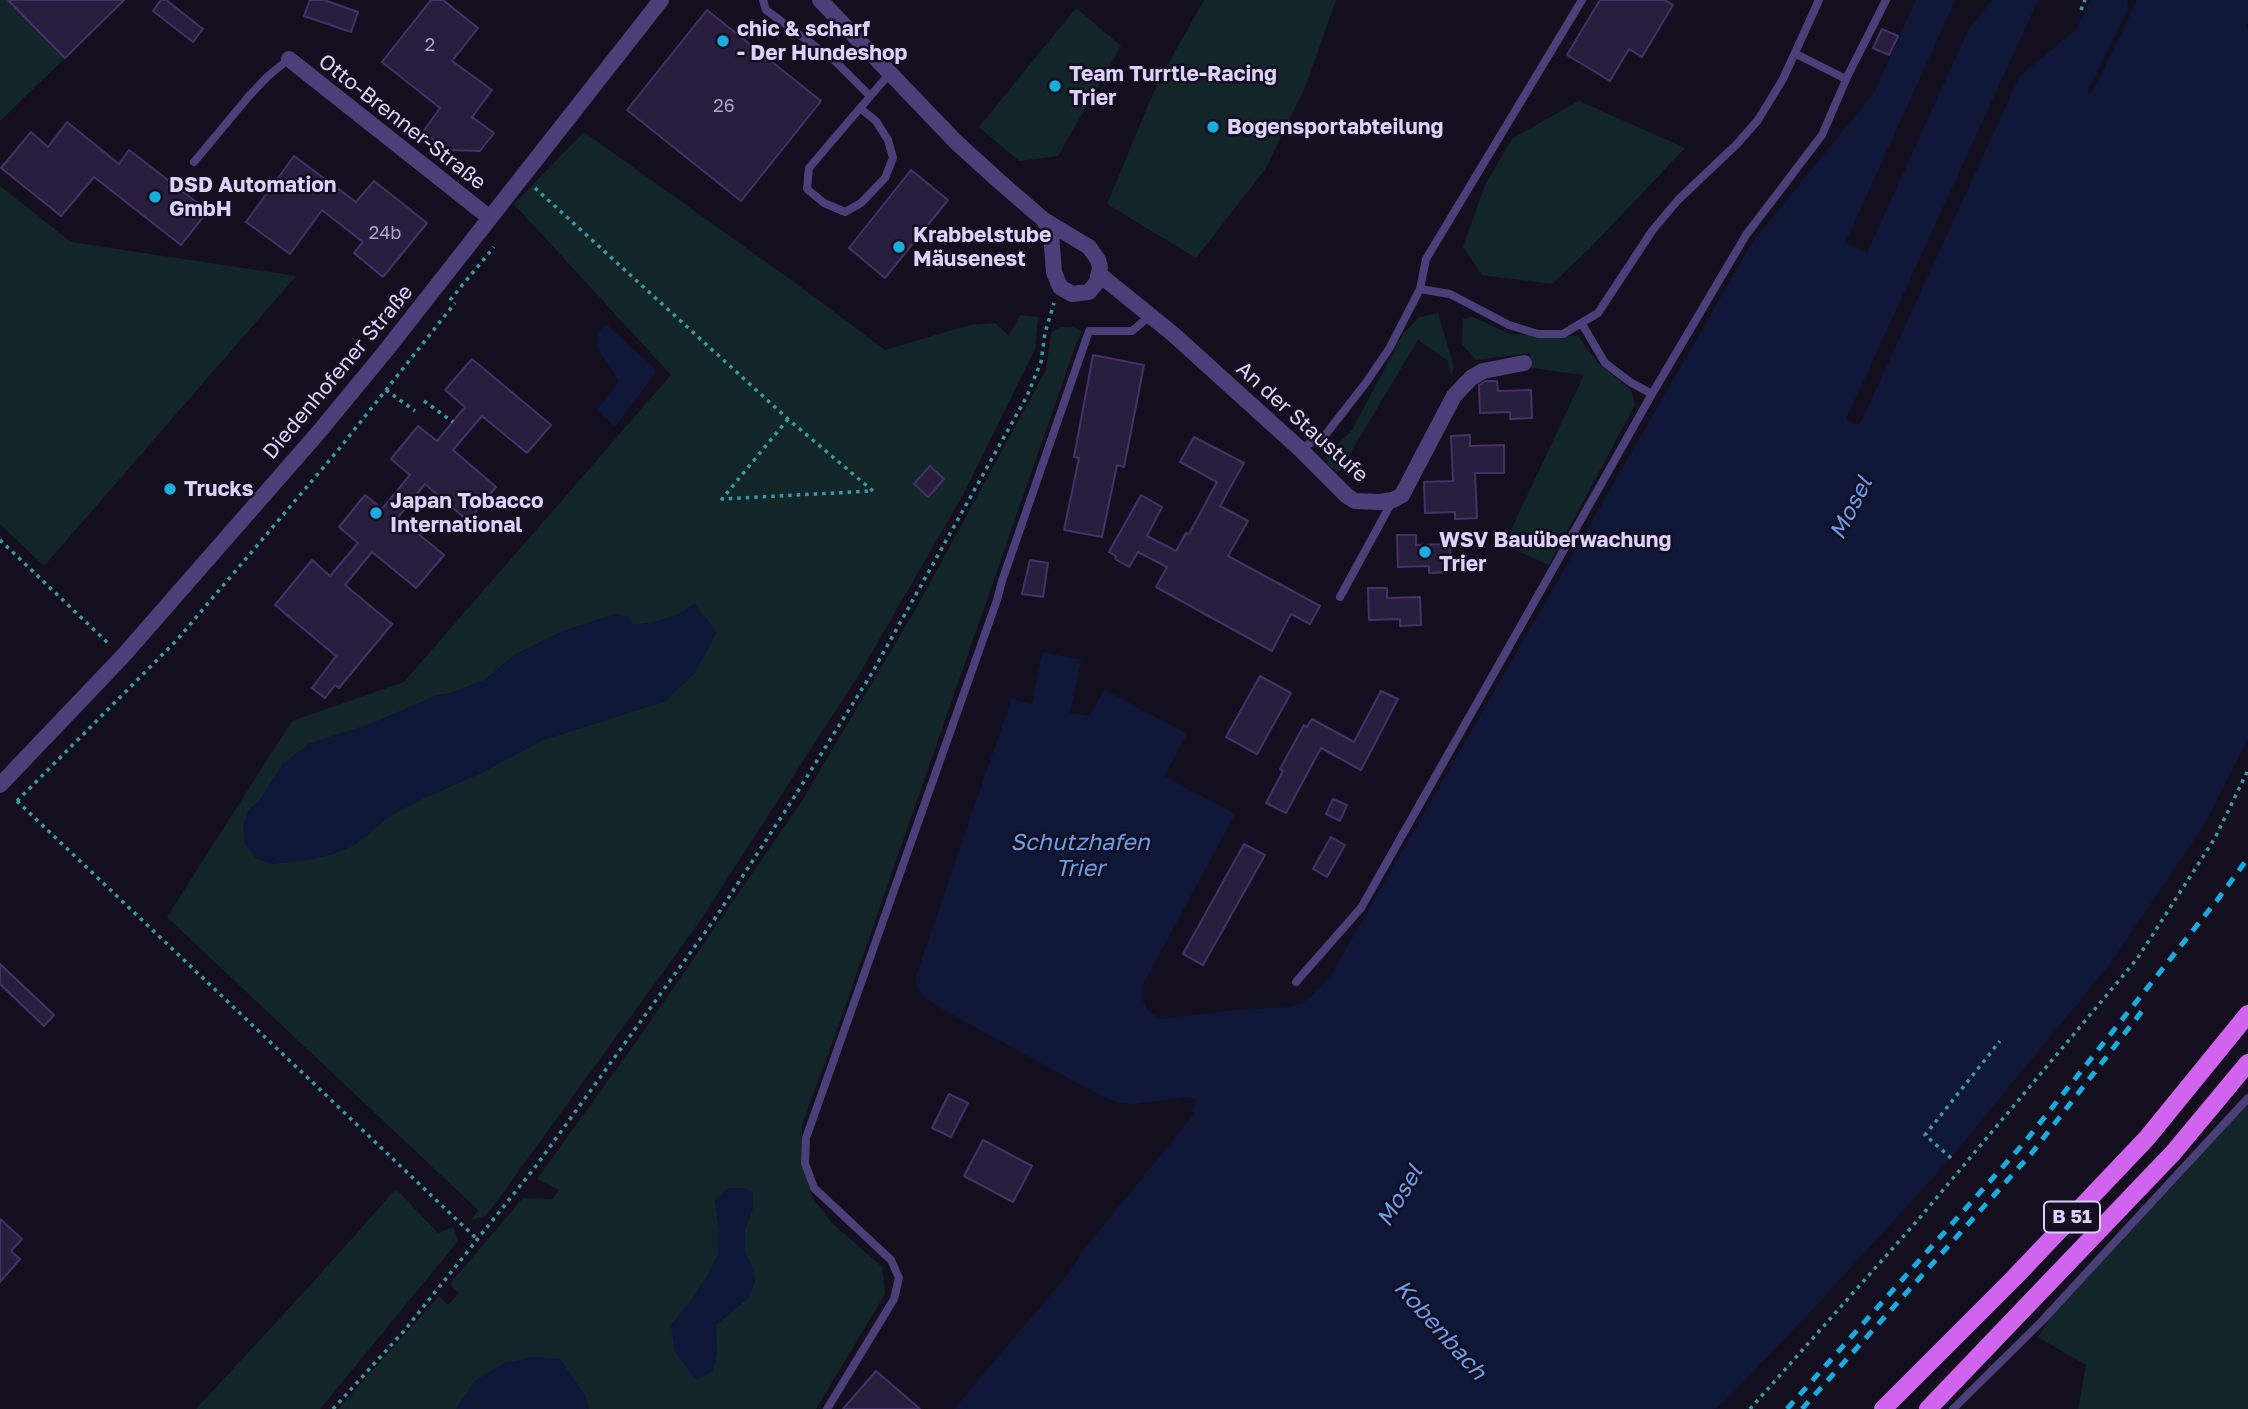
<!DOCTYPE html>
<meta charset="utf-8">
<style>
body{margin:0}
canvas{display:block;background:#140f1e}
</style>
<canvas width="2248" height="1409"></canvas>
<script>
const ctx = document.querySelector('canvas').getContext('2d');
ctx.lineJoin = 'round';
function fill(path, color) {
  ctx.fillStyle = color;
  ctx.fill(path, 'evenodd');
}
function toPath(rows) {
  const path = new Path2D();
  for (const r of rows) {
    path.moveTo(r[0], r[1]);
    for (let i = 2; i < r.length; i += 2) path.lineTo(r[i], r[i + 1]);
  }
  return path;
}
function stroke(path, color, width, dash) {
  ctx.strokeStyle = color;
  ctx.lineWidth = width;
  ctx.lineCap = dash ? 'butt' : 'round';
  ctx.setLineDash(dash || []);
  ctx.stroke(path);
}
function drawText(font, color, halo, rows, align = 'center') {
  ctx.font = font + ' "Golos Text",sans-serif';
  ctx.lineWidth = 5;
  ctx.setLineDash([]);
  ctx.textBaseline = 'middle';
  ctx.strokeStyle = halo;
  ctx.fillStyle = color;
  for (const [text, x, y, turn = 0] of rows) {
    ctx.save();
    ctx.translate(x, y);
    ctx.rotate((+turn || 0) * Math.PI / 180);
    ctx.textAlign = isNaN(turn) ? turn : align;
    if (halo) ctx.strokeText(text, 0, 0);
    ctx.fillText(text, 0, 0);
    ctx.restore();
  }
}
const green = toPath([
 [0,0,7,0,65,58,0,121],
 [1204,0,1336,0,1306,85,1266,168,1196,258,1107,204,1158,82],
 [1076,8,1121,46,1058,156,1019,161,979,127],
 [1579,101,1685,148,1590,248,1552,284,1482,275,1463,247,1486,183,1513,138],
 [584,132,798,285,885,350,970,325,995,323,1009,336,1020,315,1038,317,1035,349,964,493,861,671,700,921,486,1216,471,1220,478,1210,167,917,292,721,404,682,671,375,514,204],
 [615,614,629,617,631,625,656,622,679,614,666,701,543,740,481,773,426,797,391,815,355,845,333,854,307,860,270,864,248,811,260,800,283,764,309,744,373,723,438,695,451,693,485,680,516,654,563,631],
 [0,186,71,242,296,276,44,566,0,524],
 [1438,313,1454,368,1451,375,1448,361,1418,340,1339,472,1328,466,1326,456,1352,430,1403,334,1418,318],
 [1473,317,1510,334,1578,336,1598,363,1631,390,1635,405,1549,565,1504,545,1584,375,1531,368,1530,353,1476,360,1462,344,1463,319],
 [1060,327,1073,327,1082,331,1074,350,836,1033,802,1125,802,1163,812,1197,832,1223,882,1267,885,1294,816,1409,589,1409,585,1395,476,1380,456,1409,338,1409,439,1296,448,1305,459,1293,450,1284,523,1198,553,1199,559,1190,537,1179,639,1038,802,801,918,605,1046,370,1051,333],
 [715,1199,753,1207,745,1230,745,1253,752,1266,749,1297,716,1325,671,1325,691,1301,708,1275,718,1254,719,1229],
 [2248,1099,2248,1409,2078,1409,2086,1365,2038,1337,2051,1317,2185,1173],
 [396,1189,438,1233,453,1227,458,1241,320,1409,196,1409,307,1289]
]);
const water = toPath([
 [1916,0,1955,0,1845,243,1867,253,1968,31,1992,0,2038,0,1850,410,1846,419,1855,425,1859,424,1863,418,2020,76,2076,30,2091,0,2127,0,2128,8,2088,90,2089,94,2094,90,2137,0,2248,0,2248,22,2246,26,2248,30,2248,739,2204,825,2109,965,1948,1161,1821,1300,1735,1391,1715,1409,954,1409,1071,1271,1082,1252,1184,1127,1193,1114,1196,1099,1188,1097,1134,1104,1121,1103,1101,1096,937,1006,919,993,916,976,1012,698,1032,705,1042,652,1081,660,1070,713,1089,716,1105,690,1187,734,1164,776,1235,814,1142,986,1142,998,1147,1010,1161,1019,1172,1018,1236,1010,1287,1007,1300,1004,1311,997,1331,975,1752,243,1874,93],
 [606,324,657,371,615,427,597,410,619,381,598,349,597,334],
 [694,603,717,632,695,673,666,701,543,740,481,773,426,797,391,815,355,845,333,854,307,860,270,864,256,858,245,845,243,826,248,811,260,800,283,764,309,744,373,723,438,695,451,693,485,680,516,654,563,631,616,614,630,617,632,625,656,622,679,614],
 [728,1188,744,1188,753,1193,753,1207,745,1230,745,1253,752,1266,755,1282,749,1297,716,1324,717,1354,713,1371,696,1380,675,1352,671,1325,691,1301,708,1275,718,1254,719,1229,715,1199],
 [533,1357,560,1359,585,1395,589,1409,456,1409,476,1380,504,1363]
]);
const building = toPath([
 [8,0,124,0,65,58,8,0],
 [161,0,166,0,203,29,193,42,153,11,161,0],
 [310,0,324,0,358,12,351,32,304,16,310,0],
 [431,0,443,0,478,28,452,61,492,90,472,117,494,133,480,151,448,150,423,132,440,108,382,62,431,0],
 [1600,0,1665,0,1673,5,1642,57,1629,49,1610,81,1567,55,1600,0],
 [707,10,821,101,741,201,627,110,707,10],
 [1882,29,1898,36,1889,55,1873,48,1882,29],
 [67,122,119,164,129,150,208,211,181,245,94,177,61,216,1,168,31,132,48,147,67,122],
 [294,156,356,202,374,181,427,223,383,277,354,253,363,242,322,210,290,254,246,222,294,156],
 [911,170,948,200,885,278,849,248,911,170],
 [1093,355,1144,365,1124,467,1117,465,1102,537,1064,530,1079,458,1074,457,1093,355],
 [472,359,551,425,527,453,482,416,453,450,496,487,468,521,425,484,398,517,444,555,416,588,372,552,345,585,392,624,339,688,335,685,325,698,312,688,336,656,275,605,312,560,330,576,358,543,339,527,365,495,382,509,410,475,391,459,418,426,437,441,465,407,445,390,472,359],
 [1486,381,1497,381,1498,391,1531,390,1532,418,1510,419,1510,412,1480,413,1479,385,1486,381],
 [1470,435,1470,446,1504,445,1504,473,1475,473,1477,518,1455,519,1455,512,1425,513,1424,482,1453,481,1451,436,1470,435],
 [1194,437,1244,463,1220,506,1248,521,1228,556,1320,606,1310,624,1291,614,1272,651,1156,587,1167,567,1138,552,1129,567,1115,559,1116,556,1109,552,1141,495,1162,507,1147,536,1176,551,1186,533,1189,534,1217,482,1180,462,1194,437],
 [930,466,944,479,928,497,914,484,930,466],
 [1397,535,1416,535,1416,545,1450,544,1451,572,1429,573,1429,566,1398,567,1397,535],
 [1030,560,1048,563,1043,597,1022,594,1030,560],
 [1368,588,1387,588,1387,598,1420,597,1421,625,1400,626,1400,619,1369,620,1368,588],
 [1260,676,1291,693,1257,754,1226,737,1260,676],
 [1381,691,1398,699,1361,770,1321,748,1286,813,1266,803,1283,771,1280,769,1304,725,1307,727,1312,719,1354,742,1381,691],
 [1333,799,1347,805,1340,821,1326,814,1333,799],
 [1331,837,1345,845,1327,877,1313,869,1331,837],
 [1244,844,1265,855,1203,965,1183,954,1244,844],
 [0,964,54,1015,44,1026,0,984,0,964],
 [949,1094,968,1103,951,1137,932,1128,949,1094],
 [983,1140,1032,1166,1013,1202,964,1176,983,1140],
 [0,1219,22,1239,11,1251,20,1259,0,1282,0,1219],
 [876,1371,920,1409,843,1409,876,1371]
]);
const path = toPath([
 [2081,10,2085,0],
 [535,188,788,419,873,491],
 [450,300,494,247],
 [386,390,415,411],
 [424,401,453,422],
 [788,419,722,499,871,491],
 [0,540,110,645],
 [17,801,176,641,339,449,455,303],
 [17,801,477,1239],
 [1951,1158,1925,1135,2000,1041],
 [333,1409,404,1331,536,1166,714,920,793,799,872,673,1027,396,1041,362,1045,333,1054,303],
 [1750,1409,1917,1221,2137,959,2215,838,2248,770]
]);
const lane = toPath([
 [763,0,766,10,835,61,870,96],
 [1796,54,1846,79],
 [860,108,876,121,888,140,893,158,885,178,861,203,845,212,824,203,807,189,809,168,890,73],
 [194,162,249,96,268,76,289,59],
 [1420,289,1450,294,1509,325,1538,334,1563,334,1598,313,1652,231,1678,200,1737,144,1758,120,1783,79,1819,0],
 [1582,324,1605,363,1630,382,1652,394],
 [1300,449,1326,434,1365,384,1389,349,1420,289,1426,259,1582,0],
 [1340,597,1393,500],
 [1296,982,1361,908,1652,394,1746,235,1822,135,1848,75,1886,0],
 [827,1409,894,1299,899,1278,891,1260,814,1188,805,1163,806,1138,997,600,1002,581,1089,331,1132,331,1151,315],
 [1953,1409,2042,1321,2248,1098]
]);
const street = toPath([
 [820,0,956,142,1000,182,1044,220,1089,247,1098,260,1100,267,1097,282,1089,292,1072,294,1060,287,1054,272,1051,234,1044,220],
 [289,59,490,218],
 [1100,275,1173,334,1300,449,1347,496,1355,501,1380,502,1393,500,1402,495,1454,396,1471,378,1483,371,1524,363],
 [0,785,123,656,318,433,384,353,661,0]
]);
const primary = toPath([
 [1883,1409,2014,1278,2147,1138,2248,1014],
 [1928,1409,2173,1153,2248,1063]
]);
const rail = toPath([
 [1787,1409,2024,1143,2218,899,2248,858],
 [1802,1409,2031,1154,2146,1006]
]);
const markers = [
 [723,41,7,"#19acdf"],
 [1055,86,7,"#19acdf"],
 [1213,127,7,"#19acdf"],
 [155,197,7,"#19acdf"],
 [899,247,7,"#19acdf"],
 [170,489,7,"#19acdf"],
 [376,513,7,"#19acdf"],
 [1425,552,7,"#19acdf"]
];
const numberNames = [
 ["2",430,45],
 ["26",724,106],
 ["24b",385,233]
];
const shields = [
 [2072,1217,56]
];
const shieldNames = [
 ["B 51",2072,1217]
];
const poiNames = [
 ["chic & scharf",737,29],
 ["- Der Hundeshop",737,53],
 ["Team Turrtle-Racing",1069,74],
 ["Trier",1069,98],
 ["Bogensportabteilung",1227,127],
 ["DSD Automation",169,185],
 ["GmbH",169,209],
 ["Krabbelstube",913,235],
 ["Mäusenest",913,259],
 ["Trucks",184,489],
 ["Japan Tobacco",390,501],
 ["International",390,525],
 ["WSV Bauüberwachung",1439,540],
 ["Trier",1439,564]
];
const streetNames = [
 ["Otto-Brenner-Straße",402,122,38],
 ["Diedenhofener Straße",338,372,-50],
 ["An der Staustufe",1302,422,42]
];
const waterNames = [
 ["Mosel",1851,508,-63],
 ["Schutzhafen",1080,843],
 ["Trier",1080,869],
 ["Mosel",1400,1196,-59],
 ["Kobenbach",1440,1330,48]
];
fill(green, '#122528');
fill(water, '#0e1738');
fill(building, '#291d3d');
stroke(building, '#443167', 2);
stroke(path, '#3b9aa5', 3.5, [3.5, 5]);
stroke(lane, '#4a3f78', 8);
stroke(street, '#4a3f78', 16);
stroke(primary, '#d064ee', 18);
stroke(rail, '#19acdf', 5, [10, 9]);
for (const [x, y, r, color] of markers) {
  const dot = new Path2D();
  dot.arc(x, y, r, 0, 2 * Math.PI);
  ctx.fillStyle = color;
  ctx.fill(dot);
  stroke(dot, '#140f1e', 2.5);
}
drawText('18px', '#afa4cb', null, numberNames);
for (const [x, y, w] of shields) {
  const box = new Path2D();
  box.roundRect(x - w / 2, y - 15.5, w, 31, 5);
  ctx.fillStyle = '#140f1e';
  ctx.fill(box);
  stroke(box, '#dcd1fa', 2);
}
drawText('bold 19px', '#dcd1fa', null, shieldNames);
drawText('bold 21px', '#dcd1fa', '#140f1e', poiNames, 'left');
drawText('21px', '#dcd1fa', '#140f1e', streetNames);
drawText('italic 23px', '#6a9def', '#140f1e', waterNames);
</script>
